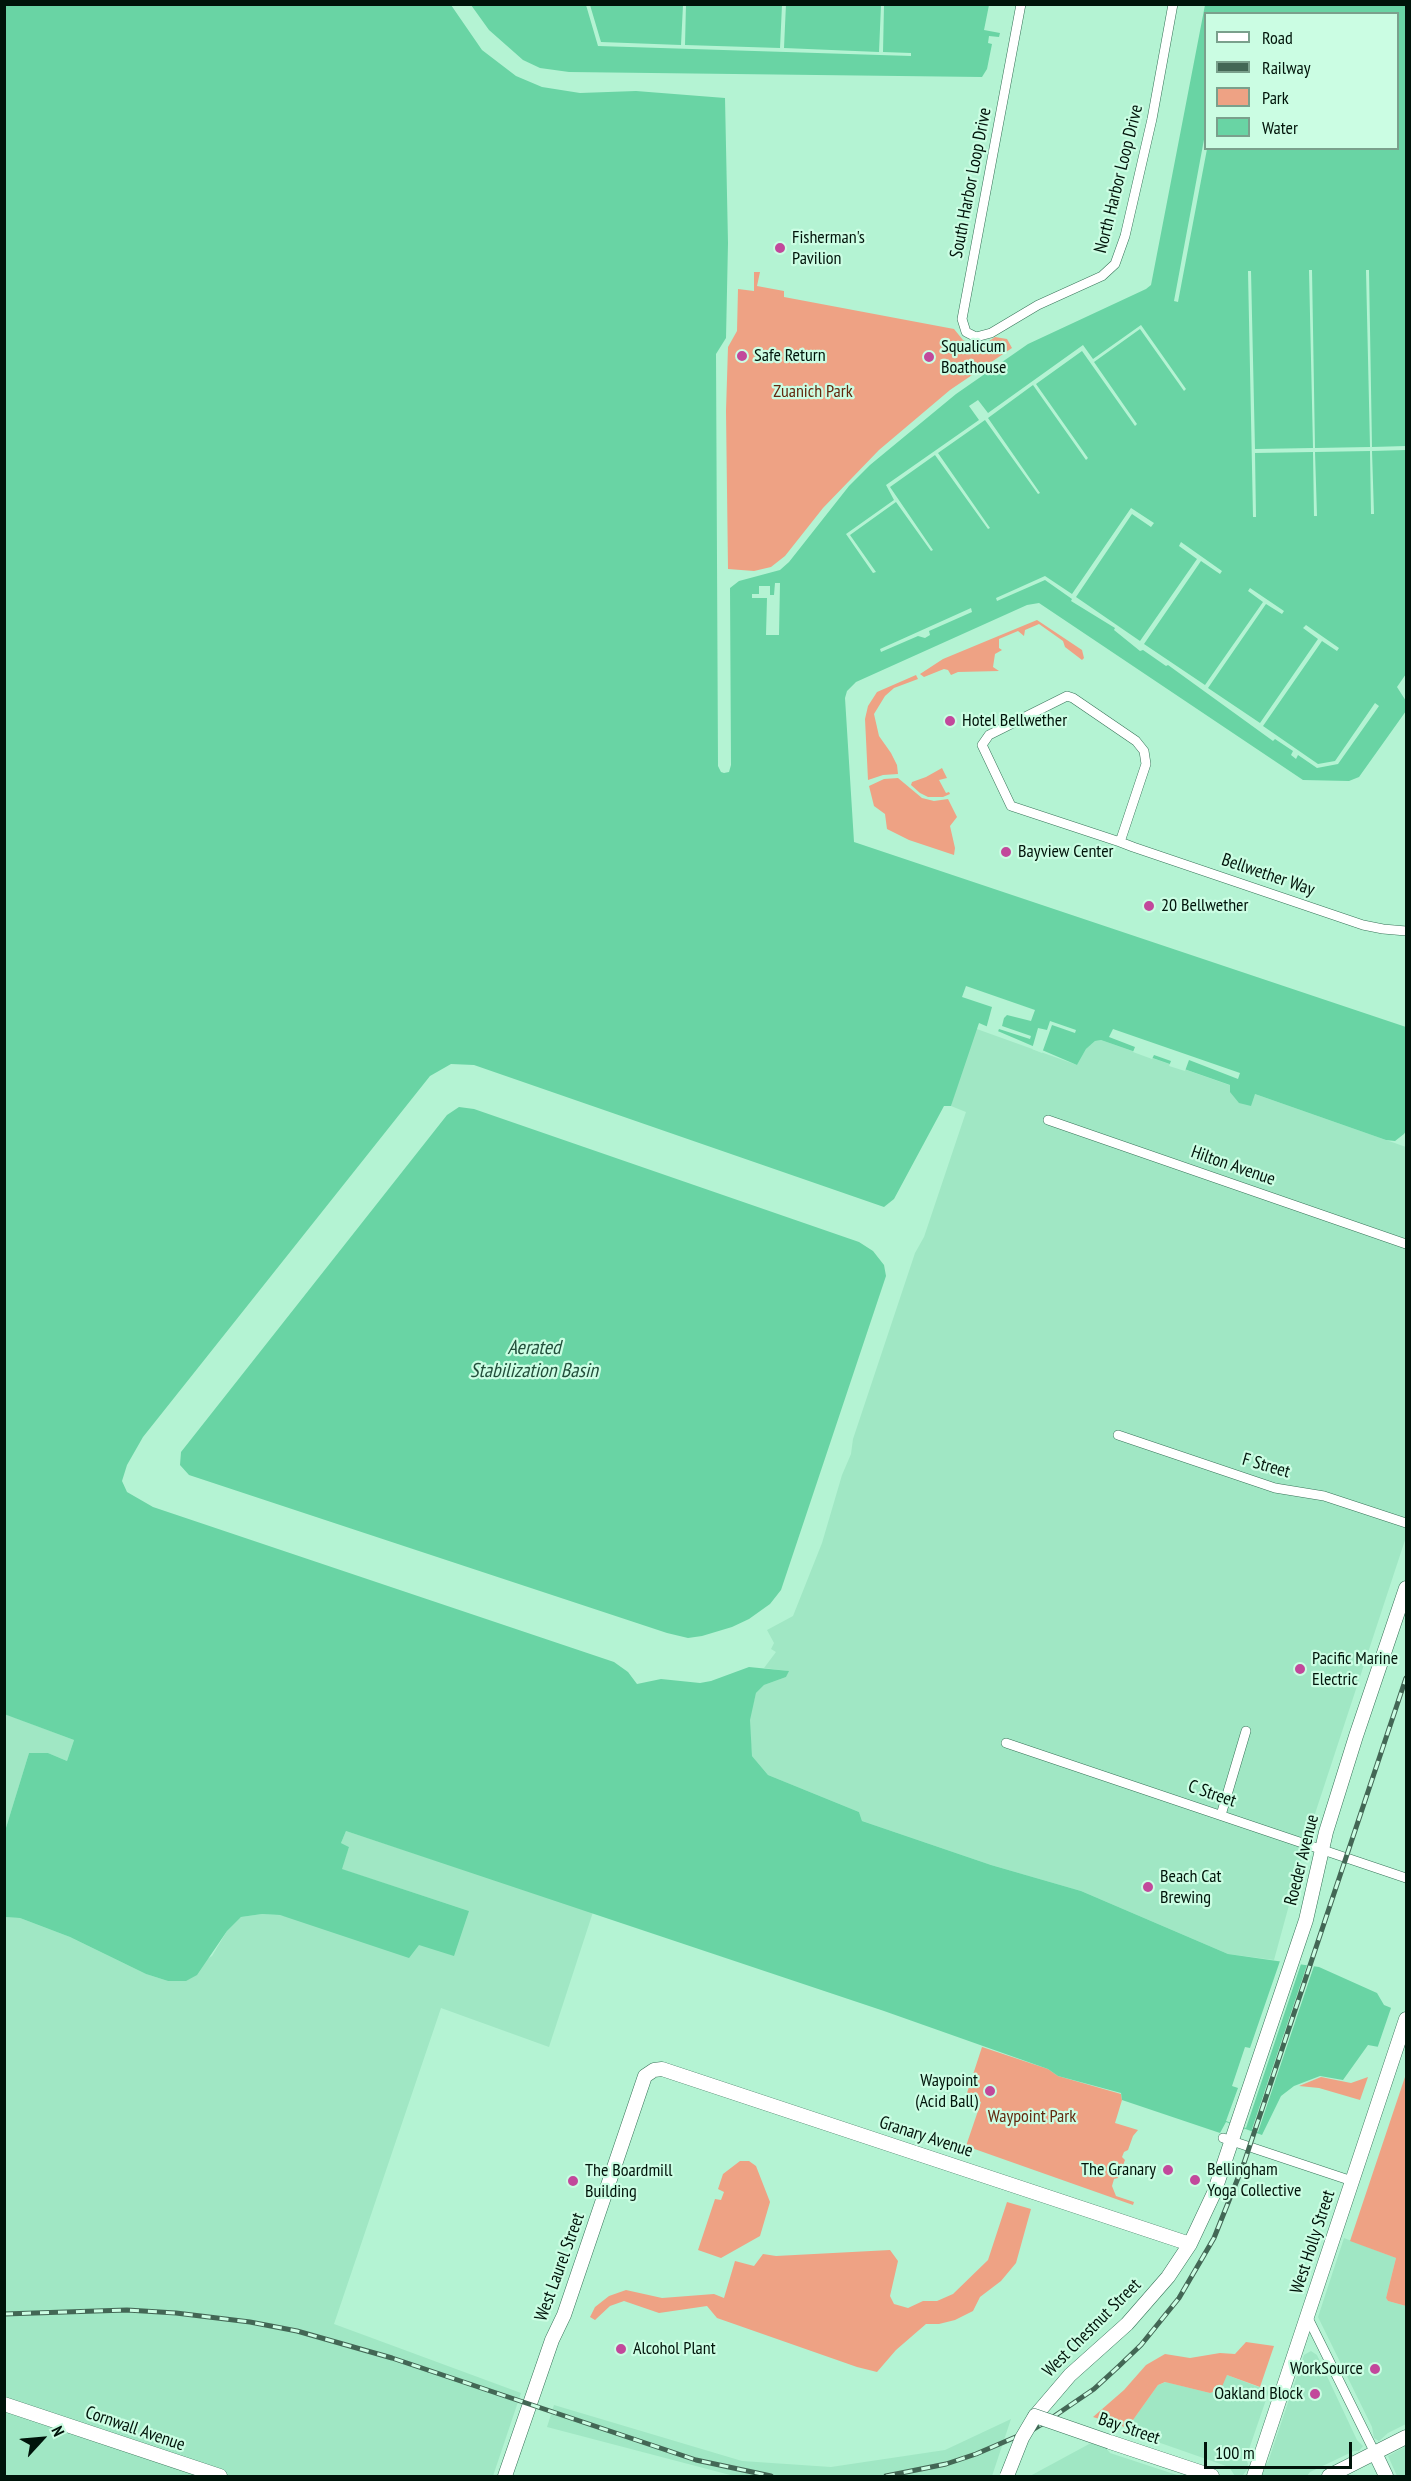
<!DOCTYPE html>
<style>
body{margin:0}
#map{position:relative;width:1411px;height:2481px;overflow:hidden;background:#b4f3d3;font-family:"PT Sans Narrow",sans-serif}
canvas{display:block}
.frame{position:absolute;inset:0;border:6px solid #00140a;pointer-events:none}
.legend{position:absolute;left:1204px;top:12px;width:195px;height:138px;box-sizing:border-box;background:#cbfde3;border:2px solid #7aa08c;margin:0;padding:8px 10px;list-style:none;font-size:18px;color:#00140a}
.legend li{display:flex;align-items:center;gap:12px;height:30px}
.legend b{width:30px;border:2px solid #7aa08c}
.north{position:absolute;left:12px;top:2409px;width:60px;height:60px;-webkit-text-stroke:4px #cbfde3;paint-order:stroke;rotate:64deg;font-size:16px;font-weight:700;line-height:24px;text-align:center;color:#00140a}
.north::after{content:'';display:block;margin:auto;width:21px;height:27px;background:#00140a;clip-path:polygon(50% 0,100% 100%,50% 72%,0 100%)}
.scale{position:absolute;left:1204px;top:2442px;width:148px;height:27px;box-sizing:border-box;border:3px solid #00140a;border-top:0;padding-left:8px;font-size:18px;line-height:21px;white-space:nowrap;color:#00140a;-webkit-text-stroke:4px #cbfde3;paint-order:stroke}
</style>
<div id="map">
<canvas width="1411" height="2481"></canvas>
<div class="frame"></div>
<ul class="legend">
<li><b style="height:8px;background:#fff"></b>Road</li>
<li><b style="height:8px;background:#436755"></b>Railway</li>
<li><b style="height:16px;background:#eea284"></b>Park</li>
<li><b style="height:16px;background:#69d4a4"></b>Water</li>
</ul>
<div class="north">N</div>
<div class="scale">100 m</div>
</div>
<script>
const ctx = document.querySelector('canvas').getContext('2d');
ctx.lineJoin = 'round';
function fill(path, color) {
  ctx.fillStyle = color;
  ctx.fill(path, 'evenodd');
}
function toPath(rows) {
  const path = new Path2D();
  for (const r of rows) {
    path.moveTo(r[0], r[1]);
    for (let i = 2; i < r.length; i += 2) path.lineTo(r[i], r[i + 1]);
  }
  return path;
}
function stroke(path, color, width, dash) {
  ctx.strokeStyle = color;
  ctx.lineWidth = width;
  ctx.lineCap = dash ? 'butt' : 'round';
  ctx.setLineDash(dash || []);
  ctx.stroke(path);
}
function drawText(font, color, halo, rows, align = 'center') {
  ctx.font = font + ' "PT Sans Narrow",sans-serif';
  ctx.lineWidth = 4.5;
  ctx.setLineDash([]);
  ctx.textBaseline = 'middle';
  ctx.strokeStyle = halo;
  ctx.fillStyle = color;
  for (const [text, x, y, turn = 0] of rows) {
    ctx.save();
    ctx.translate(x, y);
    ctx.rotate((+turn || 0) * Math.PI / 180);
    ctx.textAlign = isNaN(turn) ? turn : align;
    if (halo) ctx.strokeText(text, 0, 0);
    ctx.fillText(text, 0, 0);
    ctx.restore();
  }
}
const built = toPath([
 [974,1028,1077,1065,1086,1049,1095,1041,1101,1040,1406,1147,1406,1537,1309,1832,1274,1960,1228,1954,1081,1891,991,1865,862,1821,859,1812,768,1775,752,1756,749,1720,756,1693,764,1685,786,1677,788,1671,764,1668,776,1652,771,1649,774,1643,767,1630,793,1616,822,1543,842,1475,851,1454,853,1439,915,1253,924,1237,966,1112,951,1106],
 [5,1714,74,1740,67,1761,48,1753,29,1753,5,1831],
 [346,1831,593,1912,549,2047,441,2008,334,2324,521,2393,493,2476,5,2476,5,1917,20,1918,70,1937,146,1974,168,1981,212,1956,227,1931,241,1917,262,1914,280,1915,419,1945,469,1911,341,1869,349,1847,341,1843],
 [1344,2238,1396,2258,1386,2298,1388,2301,1406,2306,1406,2424,1388,2433,1379,2441,1374,2438,1372,2427,1318,2317],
 [1311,2351,1317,2355,1357,2440,1363,2446,1359,2451,1354,2451,1310,2472,1307,2476,1257,2476,1260,2468,1268,2462,1304,2355],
 [1227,2375,1269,2391,1246,2458,1248,2464,1247,2470,1243,2475,1235,2476,1229,2467,1129,2432,1133,2420,1158,2385,1166,2382,1210,2393],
 [554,2405,742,2461,831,2467,945,2450,1011,2419,992,2476,734,2476,547,2427],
 [1091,2443,1106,2448,1110,2453,1180,2476,1030,2476],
 [1406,2446,1406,2476,1397,2476,1388,2456]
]);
const green = toPath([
 [754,272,760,272,757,286,784,291,784,297,954,329,963,340,972,345,985,344,995,337,1007,339,1012,348,950,390,879,450,823,508,785,556,771,567,754,571,728,569,726,411,728,347,737,331,738,289,754,291],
 [1037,620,1082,650,1084,658,1082,660,1065,647,1063,641,1039,624,1025,630,1024,636,1018,631,999,639,999,648,1002,650,995,654,993,667,999,671,958,672,951,675,948,670,944,669,924,677,920,674,943,659],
 [916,675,918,679,894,688,885,696,874,714,879,736,891,753,897,765,898,774,883,775,868,780,865,719,868,706,877,692],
 [942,768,947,778,939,780,946,793,949,792,950,794,943,797,928,797,920,793,911,785,912,782,926,777],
 [898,778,922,798,934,801,948,799,957,817,950,826,955,848,954,855,909,840,887,829,885,814,874,806,869,786,884,779],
 [982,2047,1048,2069,1058,2076,1121,2094,1122,2100,1115,2123,1138,2130,1133,2136,1128,2150,1124,2152,1122,2157,1125,2160,1118,2178,1114,2179,1112,2186,1116,2196,1134,2202,1133,2205,966,2146,981,2102,966,2096],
 [1406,2074,1406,2306,1388,2301,1386,2298,1396,2258,1350,2241],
 [1321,2077,1351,2083,1368,2077,1360,2100,1319,2088,1299,2086],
 [740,2161,749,2161,756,2166,770,2202,760,2236,721,2258,698,2250,715,2199,721,2200,724,2192,718,2189,723,2174],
 [1007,2202,1031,2209,1016,2263,1001,2281,980,2297,973,2311,955,2320,939,2324,926,2324,896,2350,877,2372,857,2367,717,2318,707,2306,659,2313,624,2301,610,2306,595,2320,590,2317,595,2307,609,2296,626,2290,662,2298,714,2294,724,2298,735,2261,754,2266,763,2254,776,2256,890,2250,898,2261,890,2296,894,2304,908,2308,923,2301,937,2301,953,2294,988,2260],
 [1246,2342,1274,2346,1260,2387,1227,2375,1221,2389,1210,2393,1165,2382,1158,2385,1133,2420,1131,2429,1093,2417,1124,2390,1146,2365,1165,2354,1190,2358,1220,2353,1235,2354]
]);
const water = toPath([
 [5,5,451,5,482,50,516,76,542,87,580,93,636,91,725,98,728,243,726,338,716,354,718,766,721,772,724,773,729,772,731,765,730,588,739,581,780,570,789,562,849,486,870,465,956,394,1028,344,1146,289,1151,285,1205,5,1406,5,1406,674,1397,687,1406,701,1406,711,1359,777,1349,781,1303,780,1039,603,1027,605,856,682,847,691,845,698,854,842,1406,1027,1406,1131,1404,1134,1395,1141,1386,1140,1255,1094,1251,1106,1239,1103,1230,1092,1230,1085,1101,1040,1095,1041,1086,1049,1077,1065,979,1023,951,1106,944,1106,894,1199,884,1207,474,1065,451,1064,430,1076,143,1437,127,1465,122,1481,127,1492,153,1507,614,1662,628,1672,637,1684,661,1679,700,1683,711,1681,749,1667,789,1671,786,1677,764,1685,756,1693,750,1720,752,1756,768,1775,859,1812,862,1821,991,1865,1081,1891,1228,1954,1319,1967,1377,1993,1384,2005,1406,2014,1406,2052,1368,2045,1343,2080,1320,2076,1294,2086,1281,2096,1262,2135,1226,2122,1220,2133,1122,2100,1121,2093,1058,2076,1048,2069,884,2011,346,1831,341,1843,349,1847,342,1869,469,1911,454,1956,419,1945,409,1958,280,1915,262,1914,241,1917,227,1931,197,1975,186,1981,168,1981,146,1974,70,1937,20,1918,5,1917,5,1831,29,1753,48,1753,67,1761,74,1740,4,1714],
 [1206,14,1398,14,1398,148,1206,148],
 [471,5,989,5,984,30,1000,33,999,37,989,36,988,43,992,44,987,69,982,77,569,72,540,68,523,60,489,30],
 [459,1107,474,1109,859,1242,873,1251,884,1265,886,1276,781,1590,770,1604,749,1619,732,1627,702,1636,688,1638,667,1633,189,1475,180,1465,181,1452,447,1115]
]);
const pier = toPath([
 [686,4,685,45,780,48,782,5,786,4,784,48,879,52,881,5,884,5,883,52,911,53,911,56,598,46,586,5,590,5,601,42,681,45,683,5],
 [1205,134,1207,149,1178,302,1174,301],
 [1309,270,1312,270,1315,448,1370,447,1366,270,1369,270,1372,447,1406,446,1406,450,1372,451,1374,514,1371,514,1370,451,1315,452,1317,516,1314,516,1313,452,1255,453,1256,517,1253,517,1248,271,1251,271,1255,449,1313,448],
 [1141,325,1186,389,1184,391,1140,329,1094,362,1137,424,1135,426,1082,351,1036,384,1088,458,1086,460,1033,385,988,418,1040,493,1038,494,985,420,938,453,990,528,988,529,935,455,890,487,933,550,931,551,896,502,850,535,876,572,873,573,846,534,894,500,886,485,979,420,969,406,978,400,988,413,1083,345,1093,359],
 [1131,508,1154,523,1151,527,1132,514,1076,597,1140,641,1197,559,1179,546,1181,542,1222,571,1220,574,1201,561,1144,644,1205,685,1263,602,1248,591,1250,588,1284,611,1282,614,1266,604,1208,688,1260,723,1318,639,1303,628,1306,625,1339,648,1337,651,1322,641,1263,726,1318,764,1335,761,1375,703,1379,706,1338,764,1317,768,1298,755,1296,759,1291,755,1293,751,1275,739,1273,741,1168,665,1166,666,1143,650,1140,651,1114,630,1115,628,1071,601,1072,599,1045,580,997,601,996,598,1045,576,1072,594],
 [775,583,780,583,779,635,766,635,767,598,752,598,752,594,759,594,759,586,770,586,770,595,774,595],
 [971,608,972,612,929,631,930,635,925,638,918,636,881,652,880,649],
 [966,986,1035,1010,1031,1021,1007,1015,1004,1018,1002,1026,1031,1036,1030,1039,999,1029,997,1034,986,1029,992,1007,962,997],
 [1050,1021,1076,1030,1075,1033,1052,1025,1042,1053,1032,1049,1038,1028,1047,1030],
 [1113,1029,1240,1073,1238,1079,1189,1060,1185,1071,1169,1066,1171,1061,1154,1055,1152,1059,1133,1052,1135,1047,1109,1037],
 [1281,1958,1302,1961,1246,2128,1226,2121,1238,2088,1232,2086,1245,2047,1250,2048],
 [1308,1962,1315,1963,1258,2132,1252,2129],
 [1392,2005,1406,2010,1406,2055,1377,2049]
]);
const street = toPath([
 [1021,4,962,319,966,332,976,337,991,333,1038,305,1102,276,1115,264,1125,236,1152,119,1173,4],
 [1120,842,1146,764,1144,751,1136,741,1073,698,1067,696,989,735,982,745,1011,806,1120,842,1133,847,1363,925,1383,929,1406,931],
 [1048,1120,1406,1244],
 [1118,1435,1275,1488,1324,1496,1406,1523],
 [1006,1743,1406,1878],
 [1221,1815,1246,1731],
 [1223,2138,1352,2181],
 [1307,2316,1375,2453]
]);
const secondary = toPath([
 [4,2404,220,2476],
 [1035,2416,1070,2375,1127,2324,1168,2277,1190,2244,1214,2193,1306,1920,1326,1832,1356,1736,1406,1588],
 [1110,2442,1212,2476],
 [1375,2453,1386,2476],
 [505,2476,552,2340,564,2315,645,2076,654,2070,662,2069,1190,2244],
 [1254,2476,1406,2019],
 [1329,2476,1406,2437]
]);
const rail = toPath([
 [4,2314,127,2310,176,2313,250,2322,297,2331,392,2358,696,2460,771,2476],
 [886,2476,946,2464,976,2454,1032,2430,1053,2417,1094,2389,1118,2367,1141,2345,1179,2298,1214,2238,1244,2163,1406,1678]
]);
const secondaryBridge = toPath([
 [1007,2476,1022,2438,1035,2416,1110,2442]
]);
const markers = [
 [780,248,6,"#c2489b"],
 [742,356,6,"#c2489b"],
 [929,357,6,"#c2489b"],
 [950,721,6,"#c2489b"],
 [1006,852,6,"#c2489b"],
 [1149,906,6,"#c2489b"],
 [1300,1669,6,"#c2489b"],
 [1148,1887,6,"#c2489b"],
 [990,2091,6,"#c2489b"],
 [1168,2170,6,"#c2489b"],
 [1195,2180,6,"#c2489b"],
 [573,2181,6,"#c2489b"],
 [621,2349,6,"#c2489b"],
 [1375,2369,6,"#c2489b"],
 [1315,2394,6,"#c2489b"]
];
const streetNames = [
 ["North Harbor Loop Drive",1119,179,-76],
 ["South Harbor Loop Drive",971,183,-79],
 ["Bellwether Way",1268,875,19],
 ["Hilton Avenue",1233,1166,19],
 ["F Street",1266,1466,16],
 ["C Street",1212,1794,19],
 ["Roeder Avenue",1302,1860,-76],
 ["Granary Avenue",926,2137,18],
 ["West Holly Street",1313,2242,-72],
 ["West Laurel Street",560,2267,-70],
 ["West Chestnut Street",1092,2328,-45],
 ["Cornwall Avenue",135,2429,19],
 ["Bay Street",1129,2429,19]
];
const poiNames = [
 ["Fisherman's",792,238],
 ["Pavilion",792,259],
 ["Squalicum",941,347],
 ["Boathouse",941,368],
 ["Safe Return",754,356],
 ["Hotel Bellwether",962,721],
 ["Bayview Center",1018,852],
 ["20 Bellwether",1161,906],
 ["Pacific Marine",1312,1659],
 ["Electric",1312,1680],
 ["Beach Cat",1160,1877],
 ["Brewing",1160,1898],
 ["Waypoint",978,2081,"right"],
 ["(Acid Ball)",978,2102,"right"],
 ["The Granary",1156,2170,"right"],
 ["Bellingham",1207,2170],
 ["Yoga Collective",1207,2191],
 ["The Boardmill",585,2171],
 ["Building",585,2192],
 ["Alcohol Plant",633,2349],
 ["WorkSource",1363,2369,"right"],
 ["Oakland Block",1303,2394,"right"]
];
const parkNames = [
 ["Zuanich Park",813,392],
 ["Waypoint Park",1032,2117]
];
const waterNames = [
 ["Aerated",534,1348],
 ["Stabilization Basin",534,1371]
];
fill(built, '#a0e7c4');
fill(green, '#eea284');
fill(water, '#69d4a4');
fill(pier, '#b4f3d3');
stroke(street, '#387459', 10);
stroke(secondary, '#387459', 15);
stroke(street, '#fff', 9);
stroke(secondary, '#fff', 14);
stroke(rail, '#436755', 5);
stroke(rail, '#cbfde3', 3, [9]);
stroke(secondaryBridge, '#387459', 15, []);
stroke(secondaryBridge, '#fff', 14);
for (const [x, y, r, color] of markers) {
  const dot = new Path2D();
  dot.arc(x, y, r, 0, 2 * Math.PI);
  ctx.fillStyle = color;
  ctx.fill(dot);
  stroke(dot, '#cbfde3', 2);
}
drawText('18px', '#00140a', '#cbfde3', streetNames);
drawText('18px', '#00140a', '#cbfde3', poiNames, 'left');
drawText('18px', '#63290f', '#cbfde3', parkNames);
drawText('italic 20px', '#224f3b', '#cbfde3', waterNames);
</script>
